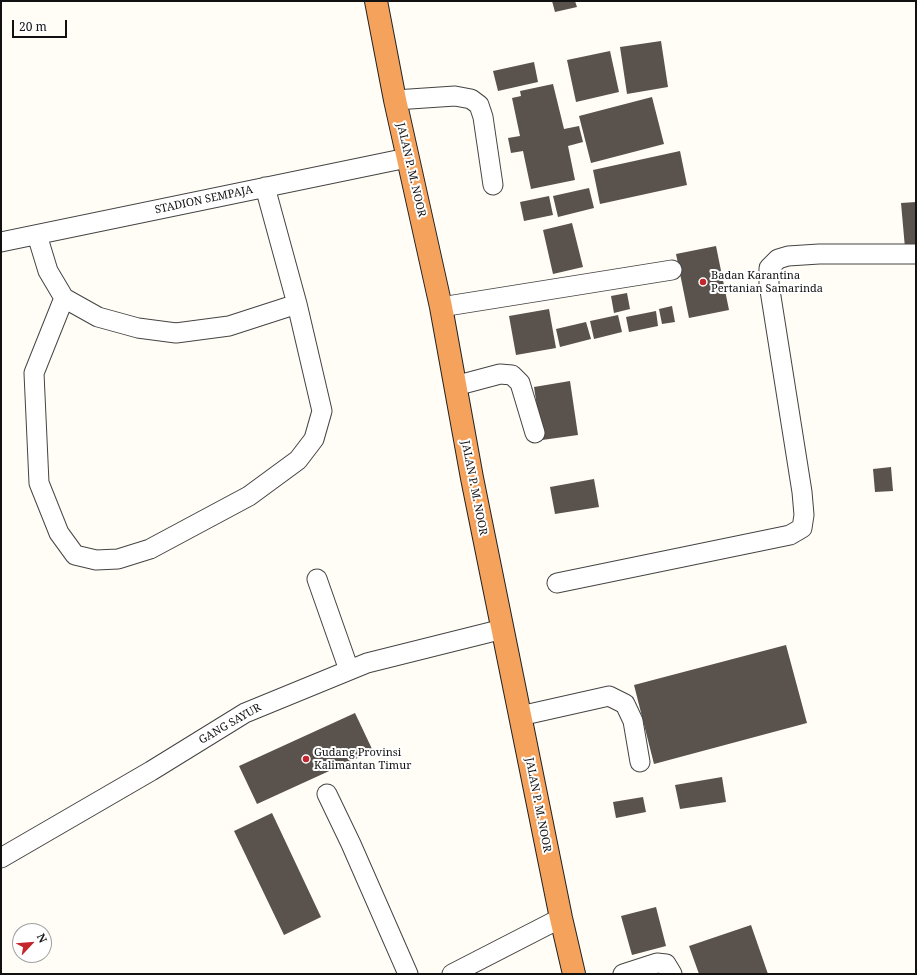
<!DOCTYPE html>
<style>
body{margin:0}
#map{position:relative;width:917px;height:975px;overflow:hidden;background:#fffdf5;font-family:"Noto Serif",serif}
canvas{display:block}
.frame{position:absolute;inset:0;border:2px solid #111;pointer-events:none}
.north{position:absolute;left:12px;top:923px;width:40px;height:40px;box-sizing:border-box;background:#fff;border:1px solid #a0a0a0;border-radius:50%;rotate:64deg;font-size:11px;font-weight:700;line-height:16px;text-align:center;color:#111}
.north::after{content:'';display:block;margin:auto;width:14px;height:18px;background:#c4262e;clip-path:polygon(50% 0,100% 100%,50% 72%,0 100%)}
.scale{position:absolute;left:12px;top:20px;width:55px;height:18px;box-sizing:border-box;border:2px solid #111;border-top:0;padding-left:5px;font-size:12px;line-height:14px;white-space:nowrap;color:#111;-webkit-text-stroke:3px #fff;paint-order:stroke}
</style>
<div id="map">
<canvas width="917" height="975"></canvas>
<div class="frame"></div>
<div class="north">N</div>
<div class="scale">20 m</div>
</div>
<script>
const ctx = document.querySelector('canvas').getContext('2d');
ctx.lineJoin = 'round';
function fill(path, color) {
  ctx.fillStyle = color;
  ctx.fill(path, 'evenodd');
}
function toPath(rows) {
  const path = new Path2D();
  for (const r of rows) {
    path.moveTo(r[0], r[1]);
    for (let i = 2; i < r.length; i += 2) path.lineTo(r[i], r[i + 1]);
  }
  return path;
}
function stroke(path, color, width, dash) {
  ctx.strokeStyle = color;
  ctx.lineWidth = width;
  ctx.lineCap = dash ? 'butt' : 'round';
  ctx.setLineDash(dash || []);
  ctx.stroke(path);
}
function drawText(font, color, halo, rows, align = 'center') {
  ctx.font = font + ' "Noto Serif",serif';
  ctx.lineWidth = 4;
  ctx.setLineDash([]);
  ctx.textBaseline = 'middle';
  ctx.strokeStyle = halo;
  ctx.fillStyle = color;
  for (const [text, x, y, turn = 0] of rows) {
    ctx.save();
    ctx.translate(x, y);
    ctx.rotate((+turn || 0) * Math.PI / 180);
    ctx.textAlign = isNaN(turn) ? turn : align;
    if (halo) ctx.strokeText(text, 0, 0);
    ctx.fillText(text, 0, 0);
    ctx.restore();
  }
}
const building = toPath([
 [552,1,575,1,577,7,555,12],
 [661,41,668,87,627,94,620,47],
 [610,51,619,92,576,102,567,60],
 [534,62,538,82,498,91,493,71],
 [553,84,564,129,579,126,583,142,568,146,575,180,531,189,523,151,511,153,508,138,520,136,512,98,521,96,520,91],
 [652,97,664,144,591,163,579,116],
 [680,151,687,185,600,204,593,170],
 [589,188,594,208,558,217,553,196],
 [549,196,553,215,524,221,520,202],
 [916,202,916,247,905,248,901,203],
 [572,223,583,267,553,274,543,230],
 [716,246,729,310,689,318,676,254],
 [627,293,630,309,614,313,611,296],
 [672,306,675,322,662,324,659,309],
 [549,309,556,348,516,355,509,316],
 [656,311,658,326,629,332,626,317],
 [618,315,622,332,594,339,590,321],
 [586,322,591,339,560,347,556,329],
 [570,381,578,435,542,440,534,387],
 [891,467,893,491,875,492,873,469],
 [594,479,599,507,555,514,550,487],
 [786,645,807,723,654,764,634,685],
 [355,713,373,751,257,804,239,766],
 [722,777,726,802,680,809,675,785],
 [643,797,646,812,616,818,613,802],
 [272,813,321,917,284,935,234,831],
 [656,907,666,946,632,955,621,916],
 [751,925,768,974,699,974,689,946]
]);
const minor = toPath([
 [395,100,455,96,471,99,479,105,483,117,493,185],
 [37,235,48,271,64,298,98,317,138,328,176,333,229,326,297,304],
 [1,242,407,158],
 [64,298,34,373,39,483,59,533,75,555,96,560,118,559,150,549,249,496,298,460,314,439,322,411,297,304,265,187],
 [441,307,672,270],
 [455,386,500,374,512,375,520,383,535,433],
 [317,579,349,670],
 [557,583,790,535,802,528,804,515,802,492,769,284,769,268,778,259,788,256,819,254,916,254],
 [520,716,609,696,625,704,633,721,640,762],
 [327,794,351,844,408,974],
 [1,858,151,771,245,713,367,663,503,629],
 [452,974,561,918],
 [623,974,657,963,666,964,672,974]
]);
const highway = toPath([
 [376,1,395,100,441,307,472,478,561,918,574,974]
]);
const markers = [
 [703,282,4,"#c4262e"],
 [306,759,4,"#c4262e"]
];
const streetNames = [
 ["JALAN P. M. NOOR",411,170,77],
 ["STADION SEMPAJA",204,200,-12],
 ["JALAN P. M. NOOR",474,488,79],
 ["GANG SAYUR",230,724,-30],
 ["JALAN P. M. NOOR",538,805,79]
];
const poiNames = [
 ["Badan Karantina",711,276],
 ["Pertanian Samarinda",711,289],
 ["Gudang Provinsi",314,753],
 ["Kalimantan Timur",314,766]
];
fill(building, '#5a524d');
stroke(minor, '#444', 21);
stroke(highway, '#222', 24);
stroke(minor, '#fff', 19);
stroke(highway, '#f5a25d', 22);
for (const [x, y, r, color] of markers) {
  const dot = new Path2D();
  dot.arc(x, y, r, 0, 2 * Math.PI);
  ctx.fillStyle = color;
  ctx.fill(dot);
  stroke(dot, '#fff', 1.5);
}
drawText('11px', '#111', '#fff', streetNames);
drawText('11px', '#111', '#fff', poiNames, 'left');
</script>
